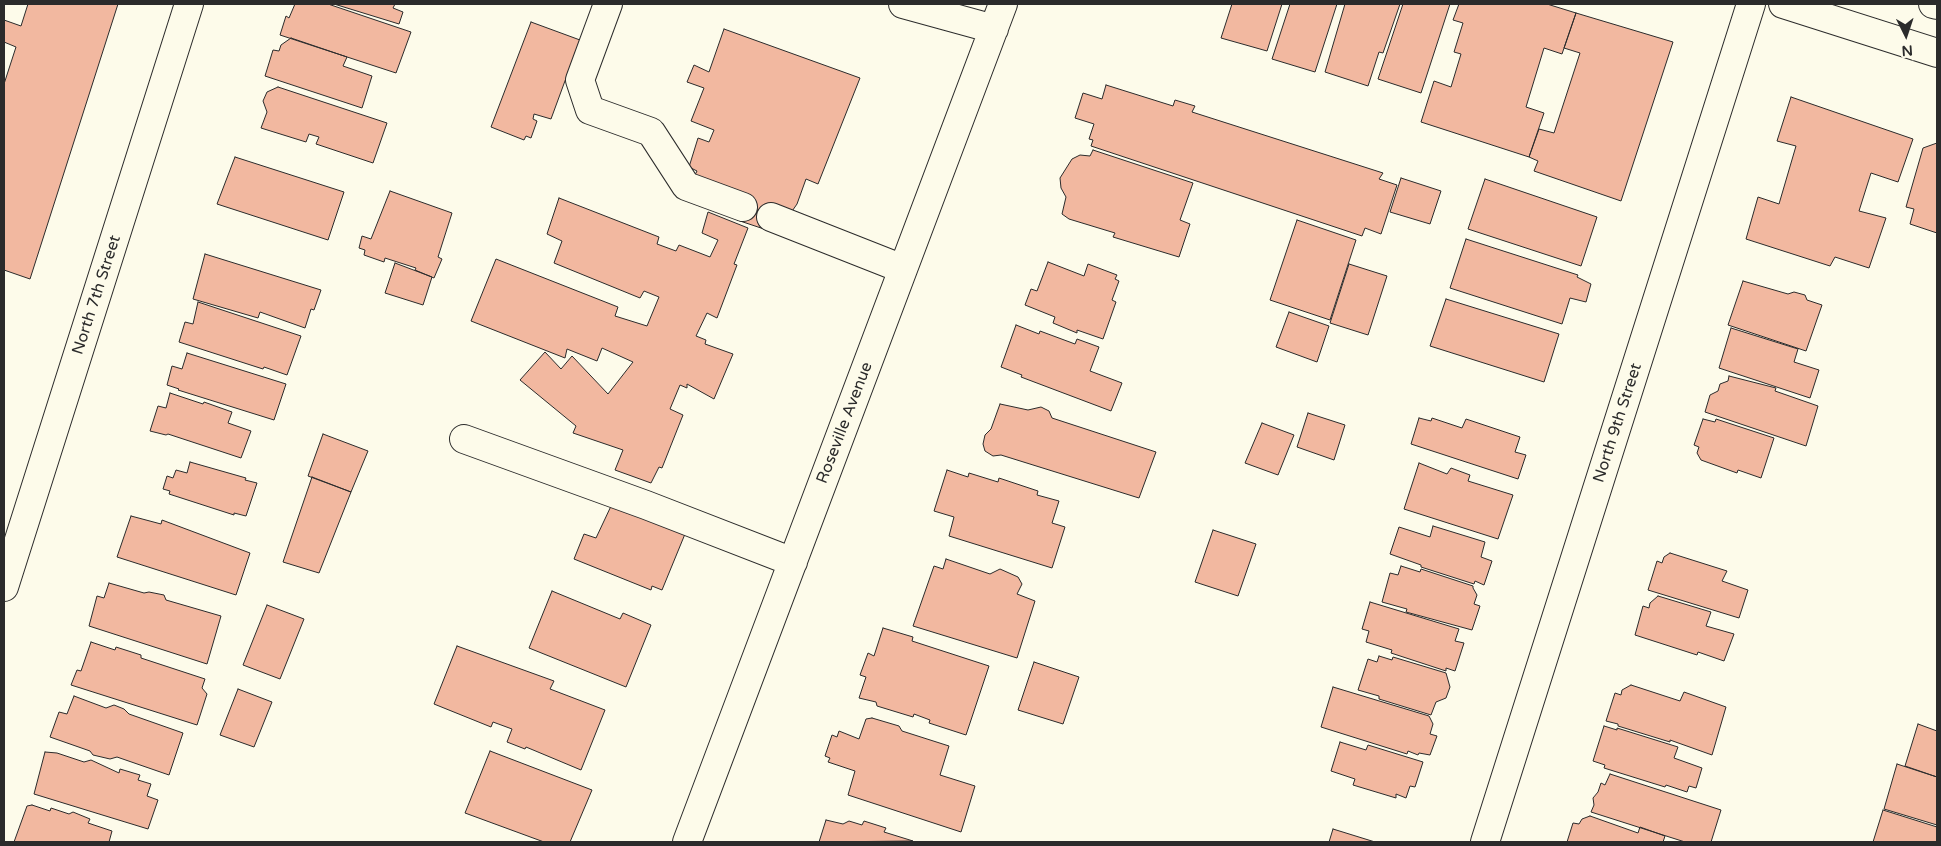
<!DOCTYPE html>
<style>
body{margin:0}
#map{position:relative;width:1941px;height:846px;overflow:hidden;background:#fdfbea;font-family:"Varela Round",sans-serif}
canvas{display:block}
.frame{position:absolute;inset:0;border:5px solid #2b2b2b;pointer-events:none}
.north{position:absolute;left:1881px;top:10px;width:50px;height:50px;-webkit-text-stroke:4px #fdfbea;paint-order:stroke;rotate:176deg;font-size:14px;font-weight:700;line-height:20px;text-align:center;color:#2b2b2b}
.north::after{content:'';display:block;margin:auto;width:18px;height:22px;background:#2b2b2b;clip-path:polygon(50% 0,100% 100%,50% 72%,0 100%)}
</style>
<div id="map">
<canvas width="1941" height="846"></canvas>
<div class="frame"></div>
<div class="north">N</div>
</div>
<script>
const ctx = document.querySelector('canvas').getContext('2d');
ctx.lineJoin = 'round';
function fill(path, color) {
  ctx.fillStyle = color;
  ctx.fill(path, 'evenodd');
}
function toPath(rows) {
  const path = new Path2D();
  for (const r of rows) {
    path.moveTo(r[0], r[1]);
    for (let i = 2; i < r.length; i += 2) path.lineTo(r[i], r[i + 1]);
  }
  return path;
}
function stroke(path, color, width, dash) {
  ctx.strokeStyle = color;
  ctx.lineWidth = width;
  ctx.lineCap = dash ? 'butt' : 'round';
  ctx.setLineDash(dash || []);
  ctx.stroke(path);
}
function drawText(font, color, halo, rows, align = 'center') {
  ctx.font = font + ' "Varela Round",sans-serif';
  ctx.lineWidth = 4;
  ctx.setLineDash([]);
  ctx.textBaseline = 'middle';
  ctx.strokeStyle = halo;
  ctx.fillStyle = color;
  for (const [text, x, y, turn = 0] of rows) {
    ctx.save();
    ctx.translate(x, y);
    ctx.rotate((+turn || 0) * Math.PI / 180);
    ctx.textAlign = isNaN(turn) ? turn : align;
    if (halo) ctx.strokeText(text, 0, 0);
    ctx.fillText(text, 0, 0);
    ctx.restore();
  }
}
const building = toPath([
 [28,4,118,4,30,279,4,270,4,84,16,47,4,42,4,20,21,26,28,4],
 [295,4,328,4,411,32,396,73,280,35,286,16,289,18,295,4],
 [334,4,395,4,393,8,403,12,399,24,334,4],
 [1232,4,1282,4,1267,51,1221,38,1232,4],
 [1290,4,1337,4,1315,72,1272,59,1290,4],
 [1345,4,1400,4,1383,53,1379,52,1368,86,1325,72,1345,4],
 [1403,4,1450,4,1421,93,1378,79,1403,4],
 [1459,4,1547,4,1576,13,1562,54,1544,48,1526,107,1544,113,1529,157,1421,122,1434,81,1451,87,1461,54,1454,52,1463,23,1453,20,1459,4],
 [1576,13,1673,42,1621,201,1534,171,1538,161,1529,157,1539,129,1554,133,1580,53,1564,48,1576,13],
 [531,22,580,40,551,119,534,114,533,119,537,121,531,138,526,136,524,140,491,127,531,22],
 [724,29,860,78,818,184,806,179,797,204,788,217,767,230,737,220,747,195,695,175,697,171,689,167,698,138,709,142,714,130,691,121,704,88,687,82,694,65,709,72,724,29],
 [291,38,347,57,343,66,372,76,362,108,265,76,273,50,279,51,281,45,291,38],
 [1106,85,1173,106,1175,100,1195,106,1192,112,1383,173,1379,179,1397,185,1381,234,1365,228,1362,236,1091,146,1093,140,1089,139,1094,124,1075,118,1083,93,1102,99,1106,85],
 [278,87,387,123,373,163,316,144,319,137,309,134,306,142,261,128,267,112,263,101,267,92,278,87],
 [1791,97,1913,139,1898,182,1871,173,1859,211,1886,218,1869,268,1835,257,1830,266,1746,239,1758,197,1779,204,1796,146,1777,141,1791,97],
 [1937,143,1937,233,1910,224,1914,209,1906,207,1923,148,1937,143],
 [1093,150,1193,183,1180,220,1190,224,1179,257,1113,237,1115,233,1069,219,1062,214,1066,197,1061,188,1060,178,1072,159,1080,155,1090,156,1093,150],
 [235,157,344,192,328,240,217,204,235,157],
 [1401,178,1441,191,1430,224,1390,212,1401,178],
 [1485,179,1597,217,1581,266,1468,229,1485,179],
 [390,191,452,213,438,257,442,259,434,278,415,270,416,268,385,258,384,262,364,255,365,250,359,248,362,236,371,239,390,191],
 [559,198,659,237,657,244,676,251,679,245,710,257,718,240,702,233,708,212,748,228,734,264,737,265,717,318,707,313,696,336,706,340,705,344,733,354,714,399,687,384,687,388,680,385,670,409,683,415,662,468,659,467,651,483,615,470,623,450,573,433,576,426,520,380,545,352,561,369,572,356,608,394,633,362,602,348,597,361,567,349,565,358,471,321,496,259,618,307,615,316,647,326,659,297,644,291,640,298,554,263,562,241,547,234,559,198],
 [1297,220,1356,240,1330,320,1270,300,1297,220],
 [1466,239,1578,275,1577,277,1591,284,1586,302,1570,298,1562,324,1450,288,1466,239],
 [205,254,321,290,314,310,311,309,305,328,260,312,258,318,193,299,205,254],
 [1048,262,1084,276,1088,264,1117,275,1115,279,1119,281,1112,300,1116,302,1103,339,1077,330,1077,333,1053,323,1055,317,1025,305,1031,289,1037,291,1048,262],
 [395,263,432,277,423,305,385,293,395,263],
 [1349,264,1387,276,1368,335,1330,323,1349,264],
 [1743,281,1788,294,1794,292,1805,295,1807,300,1822,305,1806,351,1728,325,1743,281],
 [1446,299,1559,334,1544,382,1430,346,1446,299],
 [198,302,301,336,287,375,264,367,263,369,179,342,185,322,193,324,198,302],
 [1289,312,1329,326,1317,362,1276,347,1289,312],
 [1016,325,1039,334,1040,331,1075,344,1077,339,1099,347,1090,371,1122,383,1111,411,1021,377,1022,375,1001,367,1016,325],
 [1731,328,1798,349,1794,362,1819,370,1810,398,1719,368,1731,328],
 [187,353,286,384,274,420,178,390,179,389,167,385,172,366,182,369,187,353],
 [1729,376,1776,388,1775,391,1818,406,1806,446,1705,412,1710,395,1718,391,1720,384,1728,381,1729,376],
 [170,393,203,404,204,402,232,412,228,423,251,431,241,458,168,434,166,435,150,431,158,406,166,408,170,393],
 [1000,404,1028,410,1041,407,1049,411,1052,418,1156,452,1139,498,1001,455,993,456,985,451,983,444,985,435,991,429,1000,404],
 [1308,413,1345,425,1334,460,1297,447,1308,413],
 [1419,418,1431,421,1432,418,1462,428,1466,419,1520,437,1515,452,1526,455,1518,479,1411,444,1419,418],
 [1703,419,1715,422,1716,419,1774,438,1761,478,1738,470,1737,473,1701,460,1697,453,1699,447,1694,445,1703,419],
 [1262,423,1294,435,1278,475,1245,463,1262,423],
 [323,434,368,451,351,492,308,476,323,434],
 [190,462,246,478,245,480,257,483,246,516,234,513,234,515,169,494,170,491,163,489,167,476,173,478,176,470,187,473,190,462],
 [1419,463,1447,474,1451,468,1470,475,1468,481,1513,495,1498,539,1404,509,1419,463],
 [947,470,968,477,969,473,998,482,999,478,1038,491,1037,495,1059,501,1052,523,1065,527,1052,568,949,536,954,517,934,511,947,470],
 [312,477,351,492,319,573,283,562,312,477],
 [612,504,685,534,662,590,652,586,651,590,574,559,584,534,596,538,612,504],
 [131,516,161,524,162,520,250,553,236,595,117,557,131,516],
 [1433,526,1485,542,1481,557,1492,561,1484,585,1475,581,1474,584,1421,567,1421,565,1390,554,1399,527,1430,537,1433,526],
 [1213,530,1256,544,1238,596,1195,582,1213,530],
 [1670,553,1727,571,1722,581,1748,590,1739,618,1648,590,1657,561,1662,563,1664,557,1670,553],
 [946,559,990,574,1000,569,1018,577,1022,584,1017,594,1035,601,1017,658,913,626,934,566,943,569,946,559],
 [1401,566,1420,572,1421,569,1473,586,1473,588,1477,595,1474,604,1480,606,1472,630,1406,612,1407,609,1382,602,1390,573,1398,575,1401,566],
 [109,583,144,593,149,592,164,595,166,600,221,616,207,664,89,626,97,596,104,598,109,583],
 [552,591,620,619,623,613,651,625,626,687,529,648,552,591],
 [1658,596,1711,612,1706,626,1734,634,1724,661,1698,652,1697,655,1635,635,1643,606,1649,608,1650,603,1658,596],
 [1370,602,1459,629,1455,641,1464,643,1455,671,1446,668,1446,671,1391,653,1392,650,1366,642,1369,631,1362,629,1370,602],
 [267,605,304,619,280,679,243,665,267,605],
 [883,628,913,637,912,641,989,666,966,735,929,723,930,720,914,714,913,717,877,706,876,702,859,698,866,677,860,675,868,653,874,656,883,628],
 [91,642,115,650,116,647,141,655,141,658,205,679,202,688,207,694,197,725,71,685,77,670,81,671,91,642],
 [457,646,554,681,550,689,605,710,581,770,526,747,525,749,507,742,512,729,493,722,491,727,434,704,457,646],
 [1379,656,1392,660,1393,657,1446,673,1450,687,1446,698,1436,702,1431,715,1379,699,1379,696,1358,690,1368,659,1377,662,1379,656],
 [1034,662,1079,677,1063,724,1018,710,1034,662],
 [1631,685,1680,701,1684,692,1726,707,1712,755,1670,740,1670,742,1618,726,1618,724,1606,721,1615,693,1621,695,1622,690,1631,685],
 [1333,687,1429,716,1433,724,1430,734,1437,736,1430,755,1419,753,1418,755,1408,751,1407,754,1321,727,1333,687],
 [238,689,272,702,254,747,220,735,238,689],
 [74,696,106,708,114,705,124,709,129,714,183,733,169,775,117,757,110,759,93,755,90,751,50,737,59,712,67,714,74,696],
 [872,718,899,726,902,731,949,746,940,775,975,786,961,832,848,795,855,771,828,762,830,758,825,756,832,735,837,737,839,731,859,739,866,719,872,718],
 [1918,724,1937,731,1937,777,1905,766,1918,724],
 [1604,726,1617,730,1617,728,1678,747,1674,758,1702,768,1696,788,1689,786,1687,792,1666,785,1665,787,1604,768,1605,765,1593,761,1604,726],
 [1340,742,1366,750,1368,745,1423,762,1415,787,1410,786,1406,798,1396,794,1396,798,1353,785,1355,779,1331,771,1340,742],
 [490,751,592,790,570,842,544,842,465,813,490,751],
 [45,752,57,753,84,762,91,760,119,773,120,769,140,775,138,780,151,784,147,796,158,800,148,829,34,794,45,752],
 [1897,764,1937,777,1937,825,1884,809,1897,764],
 [1610,774,1721,810,1711,842,1685,842,1591,812,1594,805,1593,798,1598,792,1601,783,1605,785,1610,774],
 [32,805,50,811,51,808,69,814,73,812,90,819,88,823,112,831,109,842,14,842,27,806,32,805],
 [1883,810,1937,827,1937,842,1873,842,1883,810],
 [1590,816,1638,833,1640,827,1665,836,1663,842,1567,842,1573,823,1579,824,1582,819,1590,816],
 [826,820,843,824,849,821,862,825,864,821,886,828,884,832,913,841,819,842,826,820],
 [1333,829,1375,842,1329,842,1333,829]
]);
const minor = toPath([
 [608,4,580,80,590,110,651,132,686,186,743,207],
 [903,4,994,29],
 [771,217,903,269],
 [464,439,646,505,793,562],
 [4,587,189,4],
 [687,842,1003,4],
 [1485,842,1751,4]
]);
const major = toPath([
 [1783,4,1937,53],
 [1933,4,1937,5]
]);
const streetNames = [
 ["North 7th Street",97,295,-72],
 ["Roseville Avenue",845,423,-69],
 ["North 9th Street",1618,423,-72]
];
fill(building, '#f2b8a0');
stroke(building, '#2b2b2b', 1);
stroke(minor, '#2b2b2b', 30);
stroke(major, '#2b2b2b', 30);
stroke(minor, '#fdfbea', 28);
stroke(major, '#fdfbea', 28);
drawText('16px', '#2b2b2b', '#fdfbea', streetNames);
</script>
